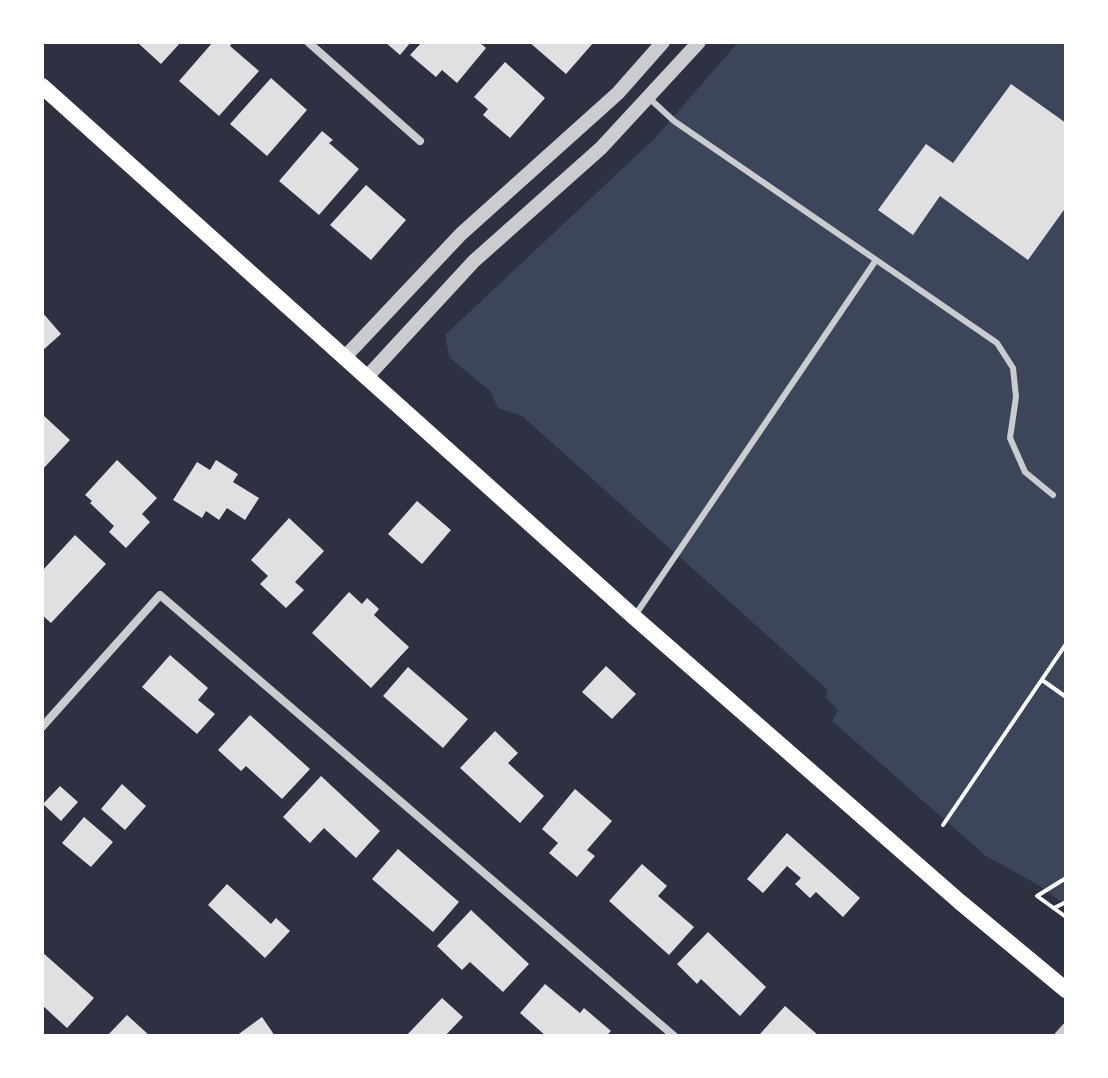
<!DOCTYPE html>
<style>
body{margin:0}
#map{position:relative;width:1108px;height:1078px;overflow:hidden;background:#2d3142;font-family:"Nunito Sans",sans-serif}
canvas{display:block}
.frame{position:absolute;inset:0;border:44px solid #fff;pointer-events:none}
</style>
<div id="map">
<canvas width="1108" height="1078"></canvas>
<div class="frame"></div>
</div>
<script>
const ctx = document.querySelector('canvas').getContext('2d');
ctx.lineJoin = 'round';
function fill(path, color) {
  ctx.fillStyle = color;
  ctx.fill(path, 'evenodd');
}
function toPath(rows) {
  const path = new Path2D();
  for (const r of rows) {
    path.moveTo(r[0], r[1]);
    for (let i = 2; i < r.length; i += 2) path.lineTo(r[i], r[i + 1]);
  }
  return path;
}
function stroke(path, color, width, dash) {
  ctx.strokeStyle = color;
  ctx.lineWidth = width;
  ctx.lineCap = dash ? 'butt' : 'round';
  ctx.setLineDash(dash || []);
  ctx.stroke(path);
}
const green = toPath([
 [738,42,1066,42,1066,905,1038,885,986,856,832,721,838,710,826,698,827,689,522,416,498,408,490,391,449,357,445,335,655,138]
]);
const building = toPath([
 [137,42,181,42,161,64],
 [213,42,233,42,230,46,259,71,219,116,179,81],
 [385,42,411,42,400,55],
 [422,42,479,42,486,48,457,83,442,70,436,77,410,55],
 [529,42,594,42,566,74],
 [505,62,545,98,510,138,483,115,488,109,474,97],
 [271,78,307,110,267,156,230,124],
 [1011,84,1066,123,1066,207,1028,260,940,196,913,235,878,210,926,144,953,163],
 [322,131,333,140,329,143,359,169,319,215,279,181],
 [366,185,406,220,371,260,330,225],
 [42,312,61,334,42,351],
 [42,414,70,440,42,470],
 [117,460,157,498,142,514,150,522,126,548,109,532,114,526,90,503,92,501,85,495],
 [216,460,238,474,233,482,259,498,245,520,227,508,219,520,206,511,202,518,173,500,197,462,210,470],
 [417,501,451,530,422,564,388,534],
 [289,518,324,551,295,582,304,590,286,608,260,584,268,576,251,560],
 [75,535,106,564,51,623,42,615,42,571],
 [349,592,362,604,367,598,379,609,374,615,409,647,371,688,312,633],
 [170,655,208,688,198,700,215,714,197,734,142,687],
 [606,666,636,694,612,719,582,692],
 [408,667,468,719,443,748,383,696],
 [250,715,310,769,282,799,246,766,241,771,218,750],
 [495,731,518,753,508,763,544,796,520,823,460,768],
 [321,776,380,831,356,858,324,828,310,843,283,817],
 [122,784,146,806,125,830,101,809],
 [60,786,78,802,61,821,43,804],
 [575,789,612,821,587,850,595,856,577,877,549,853,558,843,542,829],
 [84,817,113,842,91,867,62,843],
 [787,833,860,898,843,917,816,892,810,898,795,884,801,878,787,866,763,893,747,879],
 [398,849,459,902,433,932,372,879],
 [642,864,667,886,658,896,694,927,669,955,609,901],
 [227,884,271,924,276,918,290,931,265,958,208,905],
 [471,910,529,964,503,992,470,962,462,970,437,946],
 [708,932,766,987,740,1016,701,979,697,984,677,964],
 [42,952,94,998,67,1028,42,1005],
 [545,984,580,1013,584,1008,611,1031,606,1036,546,1036,520,1013],
 [442,998,463,1017,445,1036,406,1036],
 [785,1006,819,1036,760,1034],
 [127,1015,150,1036,107,1036],
 [262,1017,275,1036,236,1036]
]);
const path = toPath([
 [1042,680,1066,697],
 [943,825,1066,644],
 [1066,878,1037,896,1066,917],
 [1054,908,1066,902]
]);
const service = toPath([
 [649,98,674,121,997,343,1013,368,1016,397,1010,438,1025,472,1053,495],
 [636,614,876,260]
]);
const minor = toPath([
 [308,42,420,141],
 [42,727,160,595,674,1036],
 [1058,1036,1066,1027]
]);
const tertiary = toPath([
 [344,358,461,234,618,93,663,42],
 [366,378,474,261,601,148,699,42]
]);
const secondary = toPath([
 [42,86,634,617,960,902,1066,990]
]);
fill(green, '#3c4559');
fill(building, '#e0e0e3');
stroke(path, '#fff', 4);
stroke(service, '#caccd0', 6);
stroke(minor, '#caccd0', 8);
stroke(tertiary, '#caccd0', 14);
stroke(secondary, '#fff', 16);
</script>
